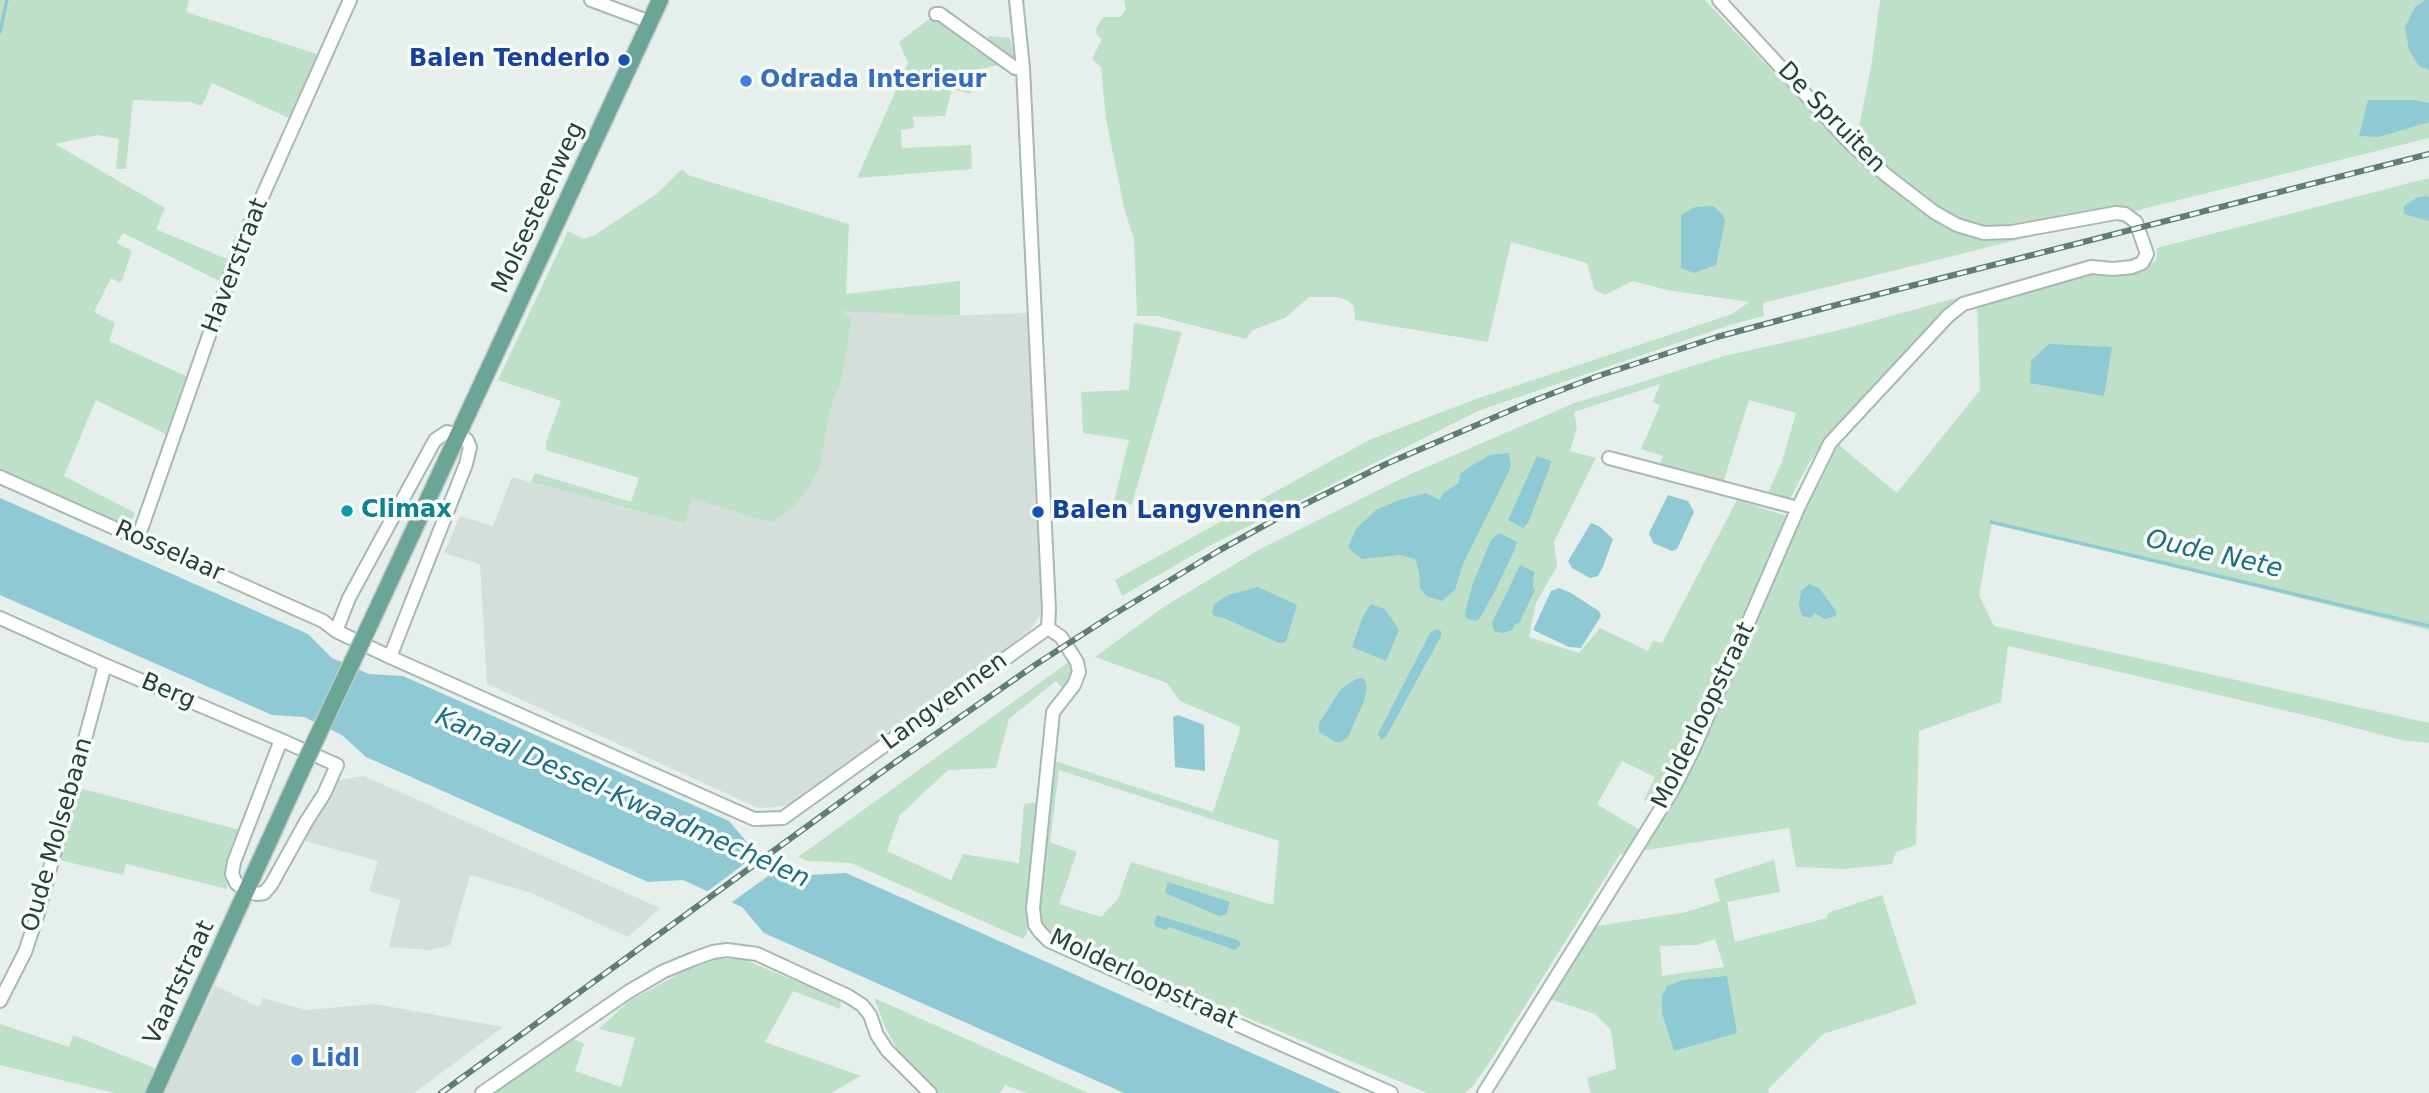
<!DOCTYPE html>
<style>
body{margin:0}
canvas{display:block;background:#e6efeb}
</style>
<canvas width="2429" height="1093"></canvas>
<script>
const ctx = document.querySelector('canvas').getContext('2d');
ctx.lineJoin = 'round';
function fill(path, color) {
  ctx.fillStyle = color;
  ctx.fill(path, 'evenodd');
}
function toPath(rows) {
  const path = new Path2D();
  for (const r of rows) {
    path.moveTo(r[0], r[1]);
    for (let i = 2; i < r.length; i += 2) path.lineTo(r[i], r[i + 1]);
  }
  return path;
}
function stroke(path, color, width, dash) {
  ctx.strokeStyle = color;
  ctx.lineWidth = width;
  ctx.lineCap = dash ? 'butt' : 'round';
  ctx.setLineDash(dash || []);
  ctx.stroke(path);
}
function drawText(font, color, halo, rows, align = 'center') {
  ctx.font = font + ' "DejaVu Sans",sans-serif';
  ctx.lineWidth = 7;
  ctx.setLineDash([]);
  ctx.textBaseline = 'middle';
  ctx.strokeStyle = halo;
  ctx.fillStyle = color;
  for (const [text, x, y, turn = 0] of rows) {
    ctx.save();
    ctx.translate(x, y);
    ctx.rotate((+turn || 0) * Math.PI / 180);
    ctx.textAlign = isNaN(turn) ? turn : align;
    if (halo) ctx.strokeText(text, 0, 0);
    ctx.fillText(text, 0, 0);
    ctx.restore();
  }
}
const built = toPath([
 [839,310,939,316,1029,313,1031,394,1043,592,1041,614,1029,631,815,790,789,805,774,807,758,808,487,684,480,564,444,553,460,516,493,526,512,477,684,524,694,490],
 [364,776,660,908,628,937,529,892,470,875,450,945,430,950,389,947,400,900,369,891,378,861,302,840,339,780],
 [215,985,259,1007,263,998,306,1010,375,1004,503,1027,414,1093,164,1093]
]);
const green = toPath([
 [0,0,189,0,186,12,317,54,289,118,212,83,202,106,190,102,133,100,126,169,116,169,119,139,98,135,55,144,165,208,156,229,229,260,221,282,123,233,117,243,132,251,121,283,111,278,94,312,115,323,109,341,186,376,166,434,96,400,64,476,135,513,131,522,122,526,0,470],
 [1124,0,1705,0,1848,151,1857,137,1872,61,1880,0,2429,0,2429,138,1763,303,1764,316,1733,324,1478,411,1209,546,1122,596,1115,580,1369,440,1476,399,1732,314,1749,302,1667,290,1633,281,1605,295,1594,289,1587,263,1511,242,1488,342,1355,320,1354,306,1347,300,1337,297,1309,297,1285,318,1253,330,1246,339,1157,316,1137,316,1134,239,1125,212,1106,119,1101,67,1092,59,1102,39,1097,35,1096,29,1103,17,1120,17,1126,10],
 [933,16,978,52,989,36,1010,38,1017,61,976,70,970,94,952,89,945,116,913,117,914,128,901,130,902,148,971,145,972,169,857,178,908,63,899,42],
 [682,169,688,175,849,224,846,294,960,281,960,315,939,316,840,311,852,319,842,379,832,401,820,466,809,487,795,505,772,523,692,498,685,524,531,482,535,473,631,502,639,478,546,450,546,443,561,401,498,380,568,231,584,239,595,235,658,193],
 [2429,178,2429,630,1992,522,1979,595,1994,626,2429,723,2429,743,2401,740,2317,718,2008,646,2001,702,1919,731,1916,845,1896,852,1892,864,1845,869,1796,867,1789,828,1620,854,1493,1057,1473,1086,1465,1093,1427,1093,1040,931,1038,903,1052,760,1213,812,1241,727,1180,701,1167,683,1095,657,1165,606,1260,549,1413,473,1572,404,1724,356,1840,330,1967,295,1830,434,1807,466,1789,501,1766,497,1782,462,1796,413,1749,400,1722,486,1659,468,1663,456,1641,449,1660,405,1653,402,1660,384,1574,412,1577,428,1570,451,1596,458,1554,542,1557,566,1536,603,1529,637,1579,653,1600,628,1648,651,1653,641,1662,643,1737,500,1799,520,1823,468,1839,445,1897,493,1980,390,1977,302,2090,271,2144,267,2156,261,2157,248],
 [1622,761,1655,777,1644,800,1662,810,1648,835,1597,804],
 [1059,770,1279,841,1273,905,1131,862,1118,899,1101,917,1059,904,1077,852,1050,842],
 [1134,323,1182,332,1132,504,1112,510,1129,440,1083,433,1081,392,1129,390],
 [1070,661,1073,674,1063,688,1056,681,1009,719,996,768,948,770,900,815,887,851,951,880,963,854,1019,863,1024,804,1038,802,1027,932,1023,939,851,863,808,861,798,857],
 [79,788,240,830,227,875,227,889,126,864,123,875,59,860],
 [1774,860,1780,892,1727,902,1735,942,1827,918,1828,913,1882,895,1917,1004,1823,1034,1768,1089,1769,1093,1591,1093,1587,1078,1616,1069,1611,1030,1595,1014,1547,998,1590,927,1687,912,1720,901,1714,879],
 [1715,939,1724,967,1662,976,1660,946,1697,945],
 [707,959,743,959,841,1000,840,1009,793,991,765,1042,861,1076,831,1093,493,1093,573,1038,584,1044,575,1071,621,1087,635,1038,599,1029,629,1001],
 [874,998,1088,1093,1027,1093,1005,1085,1000,1093,936,1093,902,1058,886,1029],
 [0,1024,69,1047,73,1035,157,1069,145,1093,114,1093,0,1065]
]);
const water = toPath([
 [2425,0,2429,0,2429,70,2419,66,2409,50,2405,27,2415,7],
 [2368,100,2415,100,2429,103,2429,122,2379,137,2359,136],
 [2426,196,2429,197,2429,221,2404,214,2404,206,2418,197],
 [1713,206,1722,214,1725,221,1716,265,1694,273,1681,268,1681,215,1695,207],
 [2049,344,2112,347,2104,396,2030,383,2031,361],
 [1509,453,1511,467,1463,564,1455,590,1442,601,1426,596,1420,588,1419,572,1415,559,1400,555,1362,559,1348,548,1356,529,1376,510,1399,500,1426,493,1440,500,1443,493,1459,483,1460,474,1471,466,1490,455],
 [1537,456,1551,461,1549,469,1528,523,1523,528,1508,520],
 [1668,495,1688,501,1694,512,1677,549,1672,551,1653,543,1649,533],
 [0,498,308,634,332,658,369,674,403,676,729,821,751,847,811,875,846,873,1342,1093,1124,1093,764,933,742,907,683,880,648,882,366,757,342,735,304,717,272,715,0,595],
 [1591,523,1599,526,1613,539,1603,567,1598,576,1590,578,1572,568,1568,561],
 [1499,533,1517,542,1515,549,1494,593,1480,618,1475,621,1466,618,1465,613,1473,583,1491,540],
 [1520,565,1534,572,1533,587,1535,590,1519,623,1515,624,1512,630,1502,633,1494,631,1492,623],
 [1809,584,1819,588,1836,611,1836,616,1825,619,1814,613,1811,618,1802,616,1799,605,1801,591],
 [1258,587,1297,605,1286,642,1279,643,1224,618,1214,616,1212,612,1214,604,1228,595],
 [1559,588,1571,593,1599,611,1601,616,1581,648,1569,647,1533,630,1551,591],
 [1371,604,1385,609,1399,630,1386,661,1352,647,1363,616],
 [1436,629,1441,631,1441,636,1386,737,1381,740,1378,734,1430,633],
 [1362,678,1365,680,1367,688,1364,701,1348,737,1341,742,1336,742,1319,732,1319,723,1341,689,1356,679],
 [1178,715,1204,725,1205,771,1175,767,1173,717],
 [1168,882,1230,902,1226,915,1219,916,1165,893],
 [1157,915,1238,940,1241,944,1235,950,1169,927,1166,930,1155,926,1154,922],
 [1727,976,1737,1033,1674,1051,1662,1013,1662,996,1667,986,1683,980]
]);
const pier = toPath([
 [764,849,789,861,728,905,704,894]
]);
const stream = toPath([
 [0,32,7,0],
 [1991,522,2429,626]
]);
const minor = toPath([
 [591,0,650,22],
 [1016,0,1023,68,1049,610,1048,628],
 [936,14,940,14,1015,68,1023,68],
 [1609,458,1798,508],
 [0,477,323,621,336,631,390,657,754,819,783,818,1048,628],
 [138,538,241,244,350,0],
 [0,618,105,665,281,740,337,765,324,794,306,822,271,885,264,893,257,894,246,891,236,883,232,874,234,862,281,740],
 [1048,628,1061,637,1077,662,1079,672,1074,685,1053,712,1033,908,1035,925,1040,932,1049,941,1391,1093],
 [336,631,349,598,435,440,447,432,458,435,467,440,470,447,466,464,390,657],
 [0,1001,25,952,38,913,105,665],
 [482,1093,628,992,664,971,696,958,713,952,727,950,757,954,848,996,862,1005,870,1015,877,1035,887,1050,930,1093],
 [1484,1093,1672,791,1692,752,1798,508,1830,443,1948,316,1963,304,2091,267,2113,269,2132,267,2142,263,2147,254,2136,222,2125,214,2116,213,2012,232,1984,233,1957,225,1934,212,1886,175,1850,143,1719,0]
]);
const major = toPath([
 [371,622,660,0],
 [154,1093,301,771]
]);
const rail = toPath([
 [441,1093,890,766,1035,665,1111,616,1220,550,1287,513,1386,464,1530,402,1598,376,1717,337,1836,305,2429,154]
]);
const majorBridge = toPath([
 [301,771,371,622]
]);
const markers = [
 [624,60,7,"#1a4fb4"],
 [746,81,7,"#3f7fe0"],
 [347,511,7,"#0f9aa8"],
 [1038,512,7,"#1a4fb4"],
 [297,1060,7,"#3f7fe0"]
];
const transitNames = [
 ["Balen Tenderlo",610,60],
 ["Balen Langvennen",1052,512,"left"]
];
const shopNames = [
 ["Odrada Interieur",760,81],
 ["Lidl",311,1060]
];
const streetNames = [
 ["De Spruiten",1831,118,46],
 ["Molsesteenweg",539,208,-65],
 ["Haverstraat",236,266,-69],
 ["Rosselaar",169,552,24],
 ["Berg",168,692,23],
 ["Langvennen",945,702,-36],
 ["Molderloopstraat",1704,716,-64],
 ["Oude Molsebaan",58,835,-74],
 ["Molderloopstraat",1143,980,25],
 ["Vaartstraat",180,983,-65]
];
const cultureNames = [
 ["Climax",361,511]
];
const waterNames = [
 ["Oude Nete",2214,555,13],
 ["Kanaal Dessel-Kwaadmechelen",622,799,24]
];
fill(built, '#d4dfda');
fill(green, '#bfe0c8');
fill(water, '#8ec9d4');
fill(pier, '#e6efeb');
stroke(stream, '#8ec9d4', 3.5);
stroke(minor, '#a8b8b2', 16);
stroke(major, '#c2cac8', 19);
stroke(minor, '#fff', 12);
stroke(major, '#6aa596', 16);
stroke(rail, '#5f7d75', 6);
stroke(rail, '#f7fbf9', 3.5, [10]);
stroke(majorBridge, '#c2cac8', 19, []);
stroke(majorBridge, '#6aa596', 16);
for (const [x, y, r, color] of markers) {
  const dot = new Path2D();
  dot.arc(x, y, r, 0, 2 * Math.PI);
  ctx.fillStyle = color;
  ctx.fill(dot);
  stroke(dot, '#f7fbf9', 2.5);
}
drawText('bold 24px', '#164399', '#f7fbf9', transitNames, 'right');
drawText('bold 24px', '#366cbe', '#f7fbf9', shopNames, 'left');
drawText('24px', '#24423a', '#f7fbf9', streetNames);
drawText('bold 24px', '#0d838f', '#f7fbf9', cultureNames, 'left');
drawText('italic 26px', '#1c6f80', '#f7fbf9', waterNames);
</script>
